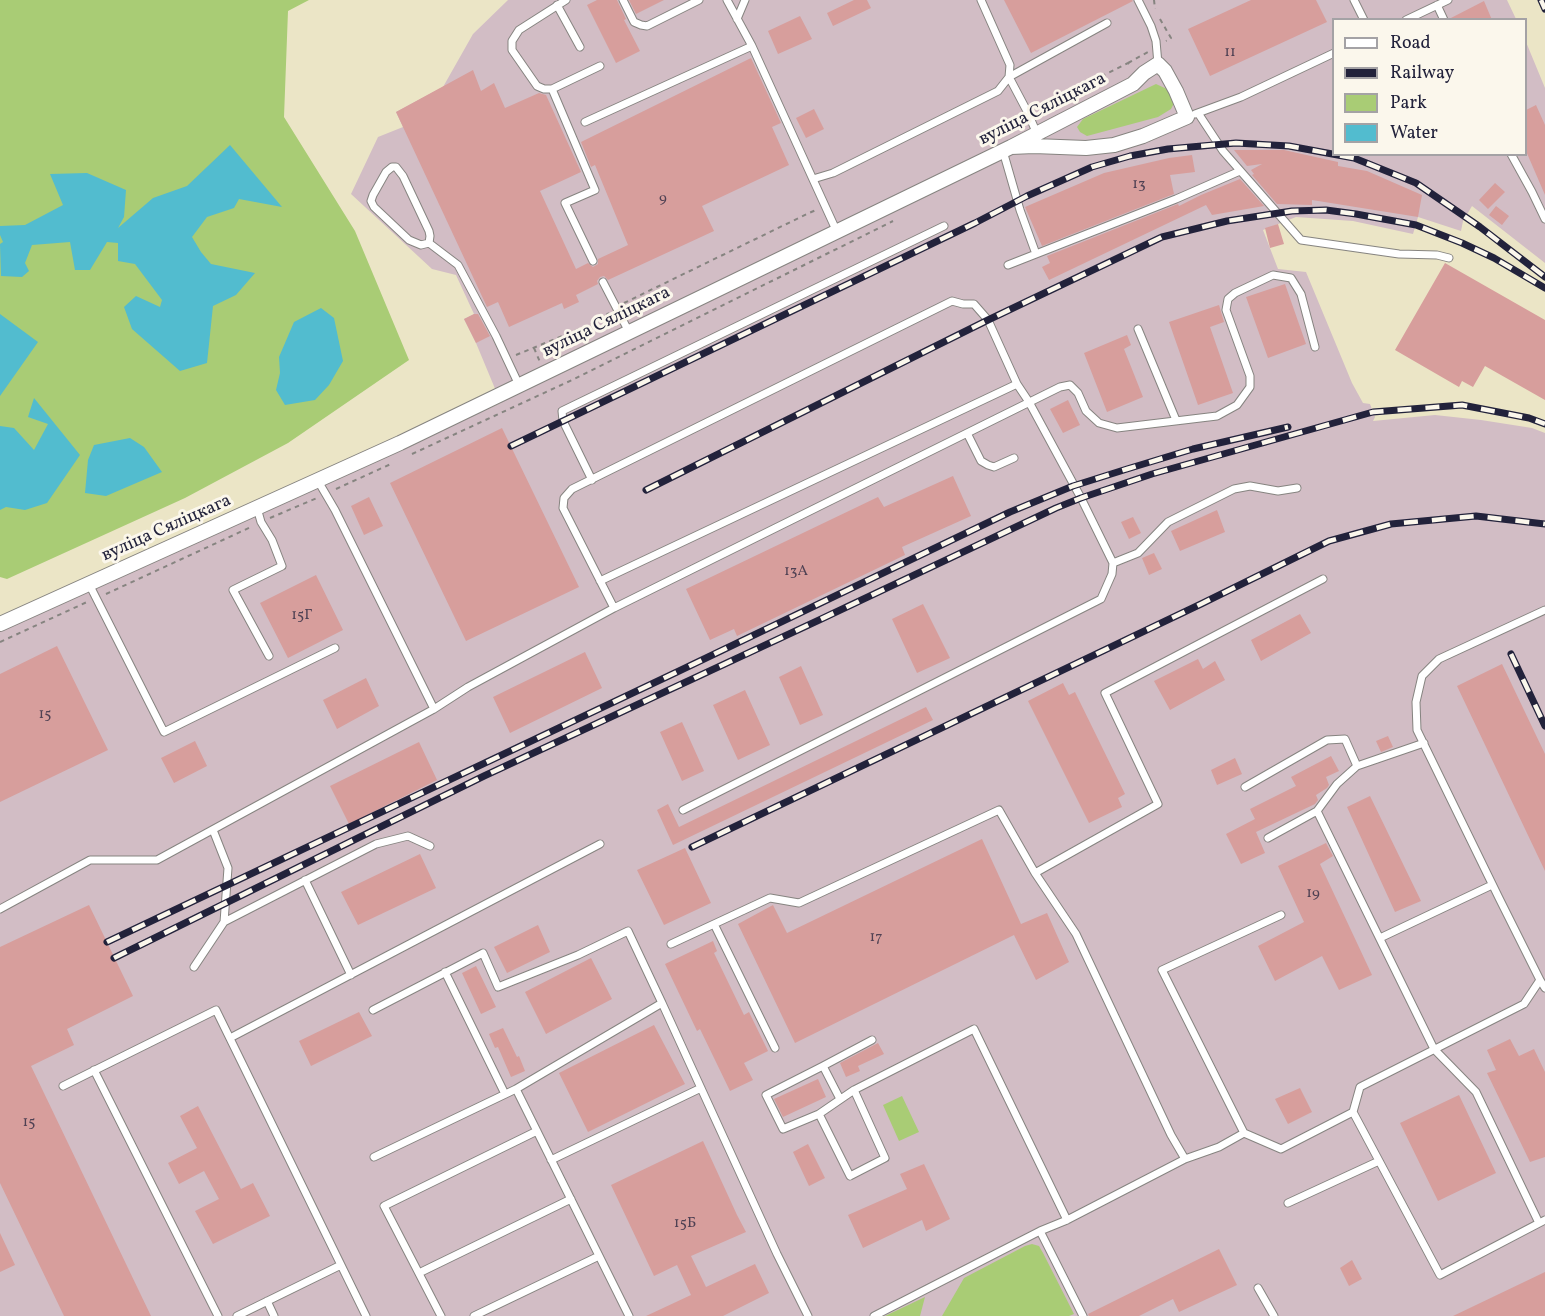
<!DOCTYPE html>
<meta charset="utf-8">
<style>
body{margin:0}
#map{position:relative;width:1545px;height:1316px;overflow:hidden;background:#ebe5c6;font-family:Vollkorn,serif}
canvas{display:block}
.legend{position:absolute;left:1332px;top:18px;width:195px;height:138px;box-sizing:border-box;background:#fbf7ec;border:2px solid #a4a2a5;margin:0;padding:8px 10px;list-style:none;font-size:18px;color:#22223b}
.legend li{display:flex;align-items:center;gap:12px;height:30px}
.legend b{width:30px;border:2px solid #a4a2a5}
</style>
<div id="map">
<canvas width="1545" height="1316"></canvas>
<ul class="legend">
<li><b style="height:8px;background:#fff"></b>Road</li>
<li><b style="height:8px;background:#22223b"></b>Railway</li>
<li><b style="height:16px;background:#a9cc75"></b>Park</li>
<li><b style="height:16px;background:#52bccf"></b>Water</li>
</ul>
</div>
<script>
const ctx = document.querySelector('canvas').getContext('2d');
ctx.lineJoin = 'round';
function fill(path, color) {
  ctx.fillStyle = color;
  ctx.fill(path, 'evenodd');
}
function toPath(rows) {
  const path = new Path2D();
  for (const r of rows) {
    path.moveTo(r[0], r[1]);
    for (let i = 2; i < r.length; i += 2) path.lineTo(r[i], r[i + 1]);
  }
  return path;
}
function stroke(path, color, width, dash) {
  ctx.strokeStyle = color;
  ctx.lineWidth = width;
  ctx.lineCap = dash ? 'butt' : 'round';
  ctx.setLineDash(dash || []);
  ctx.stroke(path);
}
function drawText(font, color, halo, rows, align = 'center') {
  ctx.font = font + ' Vollkorn,serif';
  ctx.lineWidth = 6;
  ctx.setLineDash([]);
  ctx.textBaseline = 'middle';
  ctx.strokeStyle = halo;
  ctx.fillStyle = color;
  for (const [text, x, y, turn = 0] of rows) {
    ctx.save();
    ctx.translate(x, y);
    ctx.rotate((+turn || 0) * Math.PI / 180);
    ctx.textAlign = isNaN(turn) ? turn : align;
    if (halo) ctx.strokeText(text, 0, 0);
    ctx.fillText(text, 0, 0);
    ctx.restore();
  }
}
const industrial = toPath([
 [508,0,1507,0,1516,19,1334,20,1334,154,1526,154,1526,42,1545,88,1545,263,1472,206,1463,221,1461,231,1418,217,1413,234,1353,221,1296,217,1263,230,1278,269,1306,272,1352,383,1363,403,1370,404,1375,417,1373,421,1435,415,1481,420,1532,428,1545,433,1545,1316,0,1316,0,629,501,403,476,343,464,319,474,314,456,275,432,269,351,194,378,137,403,127,396,112,443,87,473,34]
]);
const green = toPath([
 [0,0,309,0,288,11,284,117,355,231,409,360,288,443,185,498,7,579,0,577],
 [1156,84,1167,89,1174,95,1174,103,1171,109,1158,117,1087,136,1080,132,1077,127,1083,119],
 [902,1096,919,1132,899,1141,883,1105],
 [1032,1244,1039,1246,1043,1253,1074,1314,1069,1316,942,1316,964,1278,1025,1246],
 [925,1297,920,1316,885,1316]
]);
const water = toPath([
 [230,145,282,207,239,199,234,208,207,217,192,237,201,252,211,264,255,273,236,295,213,306,207,363,180,371,132,329,124,307,136,296,160,307,162,300,135,264,118,261,118,243,107,242,90,270,75,270,70,242,32,245,25,263,29,271,22,277,1,276,0,244,3,242,0,235,0,226,25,225,63,205,50,174,87,173,126,190,124,217,118,228,153,198,187,186],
 [321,308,334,318,343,361,329,385,315,400,285,405,276,390,280,373,279,357,294,322],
 [0,314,38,342,0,396],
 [34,398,80,455,47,503,25,510,6,507,0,510,0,426,14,428,34,450,48,424,28,417],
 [130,438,144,447,162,472,106,496,85,493,88,460,94,445]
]);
const building = toPath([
 [597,0,617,0,626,19,624,20,640,51,616,63,587,5],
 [629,0,664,0,636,14],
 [854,0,867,0,871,8,833,26,827,13],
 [1004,0,1132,0,1133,1,1031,53],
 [1251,0,1316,0,1327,22,1210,76,1188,29],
 [1484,1,1492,20,1450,20,1449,19],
 [800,16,812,39,778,54,768,31],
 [751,58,781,123,772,127,789,165,702,206,714,231,608,280,604,276,600,277,597,281,598,284,576,295,579,302,564,309,562,303,509,327,498,302,487,307,396,112,473,70,481,91,494,83,505,108,539,93,546,95,581,172,540,191,576,269,588,263,593,267,598,264,598,259,628,245,595,165,591,167,581,142],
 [1536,105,1545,125,1545,195,1526,151,1526,110],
 [814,109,824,129,806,138,796,118],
 [1234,150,1284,150,1338,162,1338,166,1367,171,1422,195,1418,217,1312,200,1312,205,1277,204,1252,175,1254,174,1251,170,1262,164,1247,166],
 [1192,155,1195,172,1170,175,1174,194,1042,246,1025,207,1104,173,1169,158],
 [1240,179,1264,206,1212,215,1206,205,1049,280,1042,267,1050,263,1047,256,1178,204,1179,206,1201,195],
 [1495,183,1505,192,1488,209,1479,200],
 [1496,206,1509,216,1502,225,1489,215],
 [1278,224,1284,244,1270,248,1265,228],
 [1445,263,1545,320,1545,400,1485,366,1473,387,1462,381,1459,387,1395,350],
 [1285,284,1306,344,1268,358,1246,297],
 [1219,305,1224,322,1210,327,1233,393,1198,405,1169,322],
 [474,314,478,314,490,336,476,343,464,319],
 [1127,335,1131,345,1124,349,1143,397,1107,412,1084,353],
 [1068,400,1080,425,1063,433,1050,409],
 [502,428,579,587,466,641,390,483],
 [953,476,971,516,902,547,905,555,737,636,734,629,710,640,686,589,878,497,884,507],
 [369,497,383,526,364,535,351,506],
 [1217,510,1225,532,1180,551,1171,531],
 [1133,517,1141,533,1129,539,1121,522],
 [1154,553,1162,569,1149,575,1142,558],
 [316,575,343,630,288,658,260,603],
 [923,604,950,658,917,673,892,619],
 [1300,614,1311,633,1261,661,1251,640],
 [57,646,108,750,0,802,0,674],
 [585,652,602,688,510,733,493,697],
 [1198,659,1203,669,1215,661,1225,680,1170,710,1154,681],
 [1502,664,1545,754,1545,871,1457,686],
 [801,666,823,715,800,725,779,677],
 [366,678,379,706,337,729,323,700],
 [1063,683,1069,695,1075,692,1125,794,1118,798,1122,807,1089,823,1028,701],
 [745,690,770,745,738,760,713,705],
 [926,707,933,720,673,845,657,810,668,804,679,827],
 [682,722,704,771,682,781,660,732],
 [1388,736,1393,747,1381,752,1376,741],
 [195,741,207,766,174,783,161,758],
 [419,742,437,780,349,824,330,786],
 [1331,756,1339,771,1326,777,1329,785,1327,788,1316,795,1318,800,1315,804,1256,832,1265,853,1241,864,1226,834,1255,819,1250,809,1296,786,1291,777],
 [1235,758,1242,774,1217,785,1211,770],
 [1370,796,1421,901,1395,912,1347,807],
 [982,839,1021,924,1047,913,1069,962,1036,980,1014,935,795,1043,738,924,773,905,787,933],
 [1326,843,1333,856,1320,864,1372,975,1339,990,1322,956,1275,981,1258,946,1304,922,1278,866],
 [685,848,711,903,664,925,637,870],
 [420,854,436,888,358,925,341,892],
 [89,905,133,996,67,1029,74,1045,31,1066,151,1316,64,1316,0,1183,0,947],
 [538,925,550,952,507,973,494,947],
 [713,941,717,951,714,953,744,1015,749,1012,768,1051,744,1063,753,1080,730,1091,700,1029,697,1031,665,964],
 [591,958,612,999,546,1034,525,992],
 [476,966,496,1007,481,1014,462,973],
 [359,1012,372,1036,311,1066,299,1041],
 [654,1025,685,1084,588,1132,559,1073],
 [503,1028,517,1057,519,1056,525,1071,511,1077,498,1047,495,1048,489,1034],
 [1510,1039,1519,1056,1534,1049,1545,1072,1545,1157,1530,1162,1487,1073,1496,1070,1487,1050],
 [878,1043,884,1054,858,1066,860,1071,846,1077,840,1063],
 [818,1079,826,1097,783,1117,774,1099],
 [1300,1088,1312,1112,1288,1124,1275,1099],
 [1459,1095,1496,1173,1438,1201,1400,1123],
 [198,1106,241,1189,253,1183,270,1216,213,1244,195,1211,219,1199,204,1171,179,1184,168,1163,197,1148,180,1116],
 [703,1141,737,1215,746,1232,691,1256,706,1287,755,1264,769,1293,723,1316,646,1316,691,1295,677,1265,654,1276,611,1185],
 [808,1144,825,1178,809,1186,793,1152],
 [924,1164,950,1219,926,1231,922,1220,863,1248,848,1215,907,1189,900,1174],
 [0,1233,15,1265,0,1272],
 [1219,1249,1237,1285,1179,1312,1173,1299,1139,1316,1089,1316,1088,1314],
 [1352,1260,1362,1279,1349,1286,1340,1268],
 [1545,1272,1545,1316,1453,1316]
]);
const path = toPath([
 [1154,0,1155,9],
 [1160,19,1171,38,1166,41],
 [1128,63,1148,52],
 [1037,109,1128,63,1131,65],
 [624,303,809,213,816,210],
 [534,348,540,362],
 [516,355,594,323,609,313],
 [412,454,572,380,893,221],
 [336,489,393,463],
 [270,518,317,498],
 [106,594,251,527],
 [0,642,87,602]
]);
const lane = toPath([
 [566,0,519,30,512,41,512,50,537,86,544,89,552,89,600,66],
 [623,0,634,22,641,25,647,26,699,0],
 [727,0,752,46,837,232],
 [981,0,1010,65,1009,77,1028,113,1037,134],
 [1138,0,1151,26,1156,41,1158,64],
 [1354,0,1364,20],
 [557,5,580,47],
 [1437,5,1444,20],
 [737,19,745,0],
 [1406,20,1448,0],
 [552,89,595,190,565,203,593,261],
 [1198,113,1223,151,1301,240,1399,254,1437,255,1449,258],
 [1195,114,1241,97,1334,53],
 [585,122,752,46],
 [1003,151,1020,210,1036,254],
 [1511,154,1532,192,1545,219],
 [813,179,833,173,998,91,1009,77,1107,23],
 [429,243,430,236,429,231,403,176,396,167,392,167,386,172,373,195,371,201,374,207,409,240,421,245,429,243,458,265,496,336,519,385],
 [1008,265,1176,199,1240,171],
 [603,282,629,332],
 [1138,329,1176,420],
 [967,433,981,461,988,465,994,467,1014,458],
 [592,480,563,421,562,411,944,226],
 [318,481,335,510,434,709,468,687,614,608,1060,387,1070,385,1078,393,1086,411,1099,423,1117,428,1217,416,1237,405,1250,387,1250,376,1226,310,1228,299,1235,293,1273,275,1291,278,1301,294,1315,347],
 [257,508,261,522,272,540,282,566,233,590,269,656],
 [1113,563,1138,553,1168,522,1234,489,1250,486,1278,491,1297,488],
 [600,581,1017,384],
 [89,584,164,732,335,648],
 [614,608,563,508,564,498,572,489,952,301,963,304,974,304,988,320,1017,384,1029,402,1081,498,1113,563,1112,574,1101,599,683,810],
 [1245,787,1327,740,1345,739,1357,766],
 [1317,811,1434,1049,1476,1092,1539,1223],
 [1268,838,1317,811,1337,784,1357,766,1424,743],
 [1035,873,1158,804,1105,693,1323,579],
 [305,880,351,975],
 [0,909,90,860,157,860,434,709],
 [224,922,376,844,408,836,430,846],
 [714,924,775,1048],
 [1380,938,1492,885],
 [671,944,770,898,799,903,999,810,1035,873,1076,934,1171,1135,1185,1159],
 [194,967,224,922,228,868,213,830],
 [445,972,505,1094],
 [1540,980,1545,988],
 [373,1010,483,953,498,987,578,955,628,931,662,1003],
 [230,1038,600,844],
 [823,1066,872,1040],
 [94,1070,218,1316],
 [63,1086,216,1010,366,1316],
 [854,1090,819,1114,850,1176,885,1158,854,1090,974,1029,1067,1220],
 [1353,1112,1440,1275,1545,1220],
 [819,1114,783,1129,766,1095,823,1066,840,1099],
 [1244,1133,1162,970,1281,915],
 [374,1157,516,1089],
 [551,1160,701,1088],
 [1288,1203,1379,1161],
 [1040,1231,1083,1316],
 [419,1273,571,1199],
 [1258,1288,1274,1316],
 [267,1301,274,1316],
 [237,1316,341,1265],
 [441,1316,384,1206,537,1131],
 [474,1316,599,1256],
 [629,1316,516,1089,662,1003,777,1254,808,1316],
 [874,1316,1040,1231,1067,1220,1185,1159,1219,1147,1244,1133,1281,1149,1353,1112,1360,1087,1524,1004,1540,980,1499,898,1417,730,1416,702,1422,676,1439,659,1545,610]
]);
const street = toPath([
 [0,624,400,443,704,296,1011,147,1133,84,1144,73,1158,64,1165,71,1176,91,1187,117,1143,136,1114,145,1086,148,1034,146,1011,147]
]);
const rail = toPath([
 [1541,0,1545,9],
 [511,446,975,223,1027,196,1092,167,1130,156,1168,149,1236,143,1289,146,1354,158,1416,183,1480,227,1545,277],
 [646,490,988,320,1162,237,1227,221,1292,211,1326,210,1356,214,1416,225,1462,243,1494,258,1545,288],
 [1511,654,1545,726],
 [692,847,1201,604,1329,541,1391,524,1476,516,1545,524],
 [107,942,679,671,1010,512,1073,486,1127,469,1193,449,1288,427],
 [114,958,484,776,817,621,1056,508,1081,498,1152,474,1373,412,1462,405,1529,418,1545,424]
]);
const numberNames = [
 ["11",1230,53],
 ["13",1139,185],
 ["9",663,199],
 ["13А",796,572],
 ["15Г",302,616],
 ["15",45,715],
 ["19",1313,894],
 ["17",876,938],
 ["15",29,1123],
 ["15Б",685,1224]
];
const streetNames = [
 ["вуліца Сяліцкага",1043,110,-27],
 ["вуліца Сяліцкага",607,323,-26],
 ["вуліца Сяліцкага",167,529,-24]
];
fill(industrial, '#d2bdc5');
fill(green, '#a9cc75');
fill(water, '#52bccf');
fill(building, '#d79e9c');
stroke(lane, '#868480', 9);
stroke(street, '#868480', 16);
stroke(path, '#868480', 2, [4.5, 4.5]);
stroke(lane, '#fff', 7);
stroke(street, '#fff', 14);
stroke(rail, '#22223b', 7);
stroke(rail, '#fbf7ec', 4.5, [14]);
drawText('15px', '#4f4153', null, numberNames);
drawText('18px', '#22223b', '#fbf7ec', streetNames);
</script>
